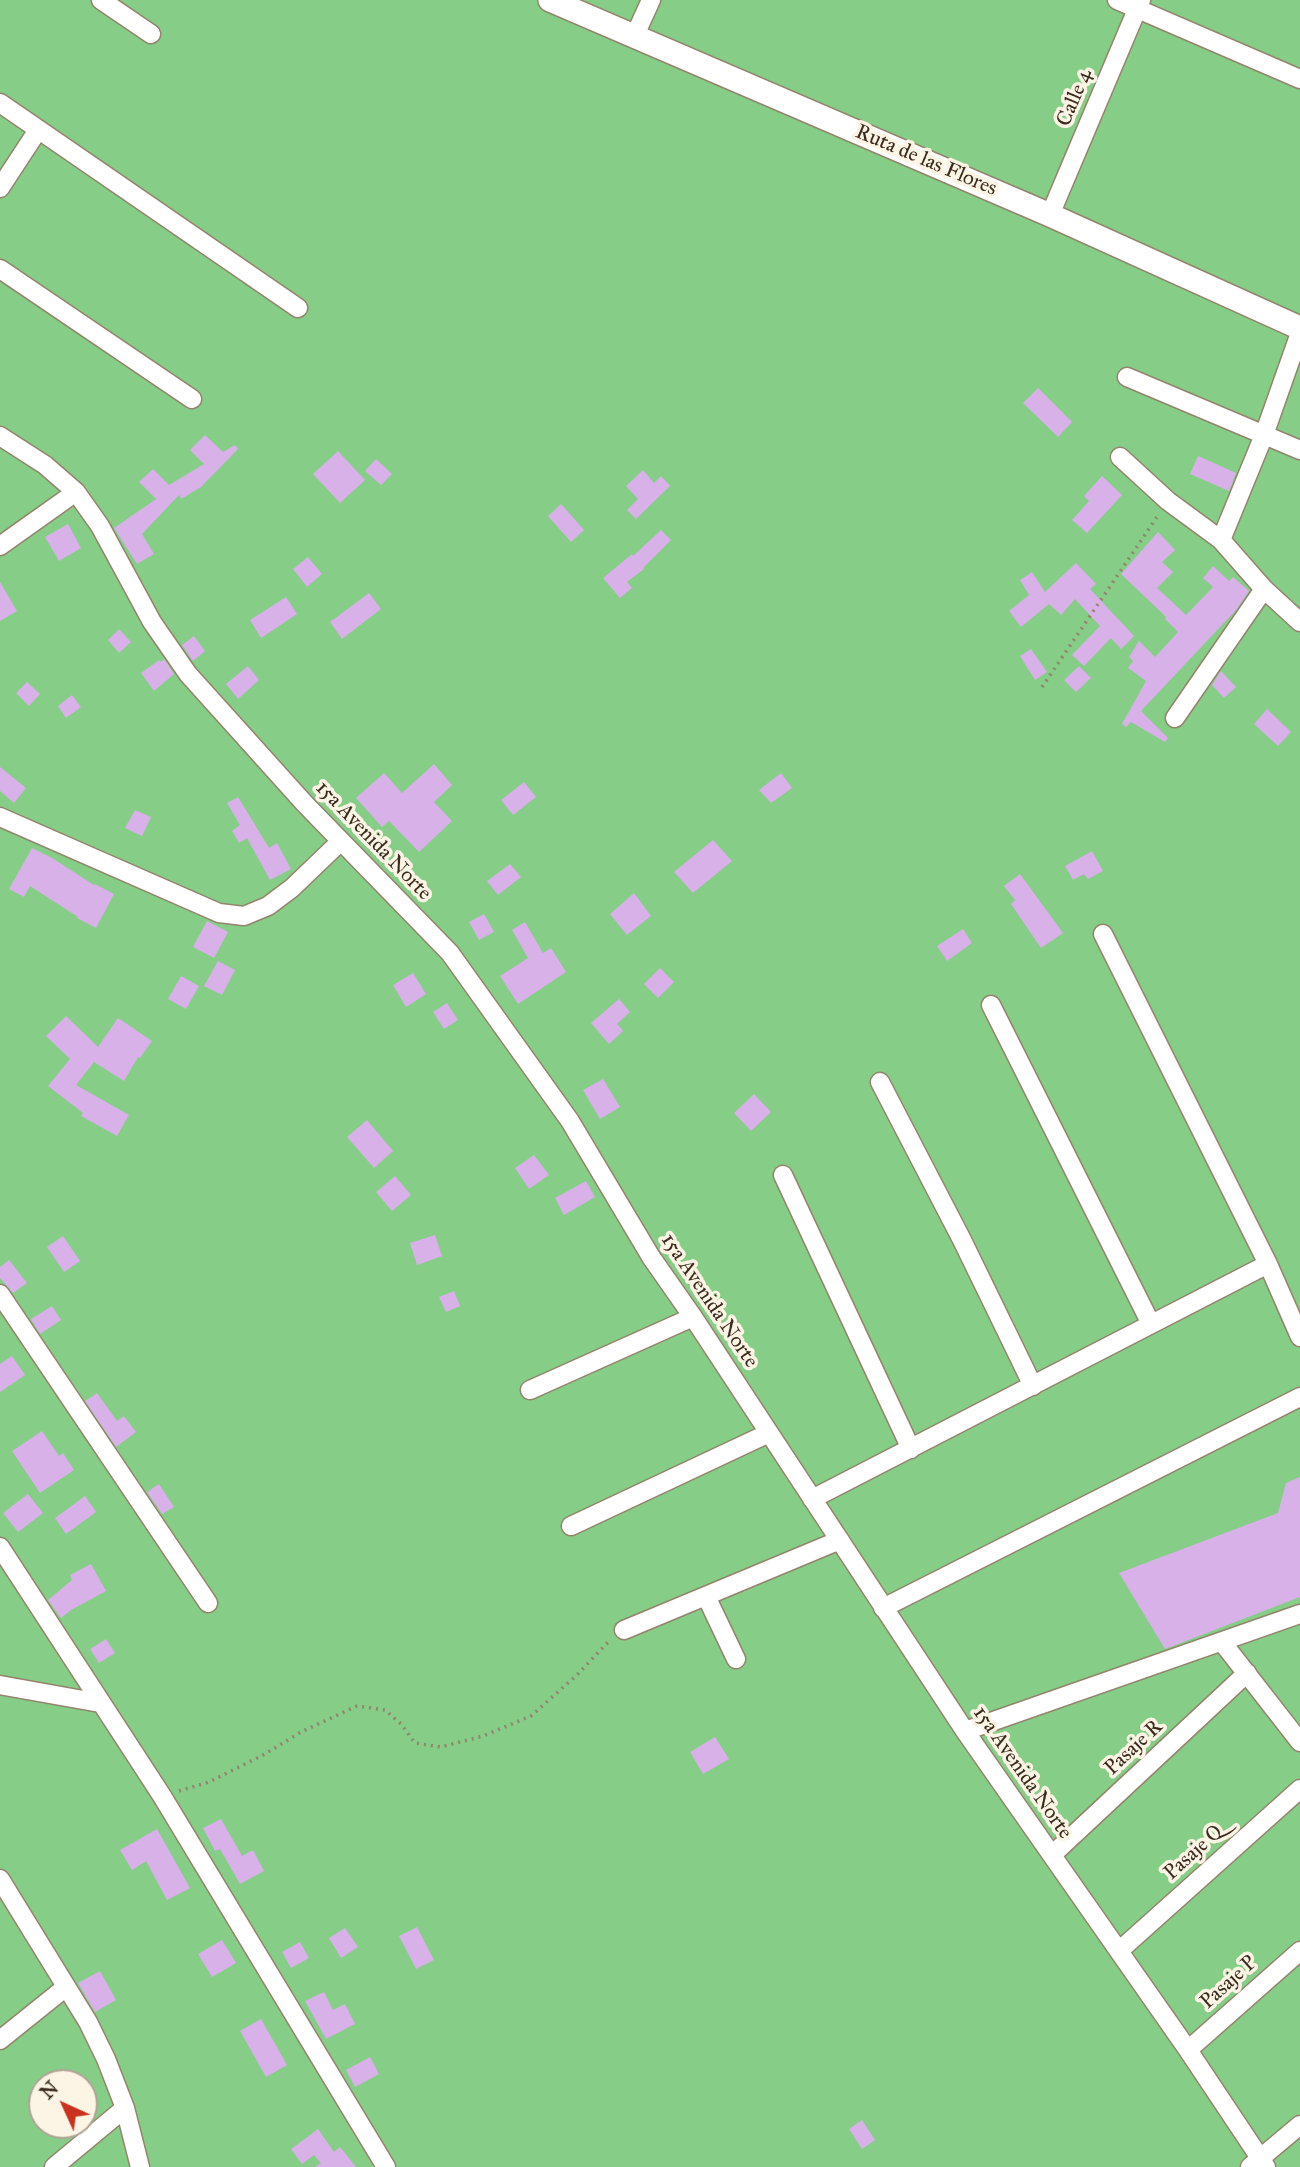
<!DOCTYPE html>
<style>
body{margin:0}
#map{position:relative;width:1300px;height:2167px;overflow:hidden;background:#ebdebb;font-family:"IM FELL Great Primer",serif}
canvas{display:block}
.north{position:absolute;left:28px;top:2069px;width:70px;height:70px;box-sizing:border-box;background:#fcf5e5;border:2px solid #afa495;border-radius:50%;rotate:315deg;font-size:19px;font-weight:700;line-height:28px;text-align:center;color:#3b2a1e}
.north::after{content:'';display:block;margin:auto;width:24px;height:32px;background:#c8321e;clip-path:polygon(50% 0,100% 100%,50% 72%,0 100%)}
</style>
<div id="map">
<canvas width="1300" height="2167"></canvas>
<div class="north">N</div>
</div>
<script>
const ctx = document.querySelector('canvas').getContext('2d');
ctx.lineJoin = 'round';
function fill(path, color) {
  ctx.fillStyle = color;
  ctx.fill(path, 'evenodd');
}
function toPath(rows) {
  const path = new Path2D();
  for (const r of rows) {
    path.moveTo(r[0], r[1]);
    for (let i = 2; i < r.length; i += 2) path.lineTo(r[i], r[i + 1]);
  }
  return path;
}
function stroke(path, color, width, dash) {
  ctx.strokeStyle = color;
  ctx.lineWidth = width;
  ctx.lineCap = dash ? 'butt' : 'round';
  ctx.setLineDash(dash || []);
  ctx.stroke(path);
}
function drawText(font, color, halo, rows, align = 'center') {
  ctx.font = font + ' "IM FELL Great Primer",serif';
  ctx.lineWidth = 7;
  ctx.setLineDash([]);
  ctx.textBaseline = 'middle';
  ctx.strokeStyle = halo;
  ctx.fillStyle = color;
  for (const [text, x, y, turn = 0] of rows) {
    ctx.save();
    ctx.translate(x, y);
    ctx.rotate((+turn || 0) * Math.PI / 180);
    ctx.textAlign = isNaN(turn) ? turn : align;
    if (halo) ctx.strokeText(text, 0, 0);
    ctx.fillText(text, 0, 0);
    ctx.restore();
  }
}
const green = toPath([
 [0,0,1300,0,1300,2167,0,2167],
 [42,2083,84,2083,84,2125,42,2125]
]);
const building = toPath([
 [1038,388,1072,422,1058,437,1023,403],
 [205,435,223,452,235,445,238,449,201,487,181,499,179,495,142,534,154,554,137,564,114,528,156,499,139,482,153,469,169,485,204,464,190,450],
 [338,451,365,480,340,503,313,474],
 [1198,456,1236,473,1229,491,1190,474],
 [376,459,392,474,381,485,365,471],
 [643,470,654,483,661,476,670,486,636,519,627,510,638,499,626,486],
 [1102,476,1122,495,1087,533,1072,520,1089,501,1084,496],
 [561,504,584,530,571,542,548,516],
 [68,524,81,548,59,561,45,537],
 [661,530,671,540,643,568,644,569,627,582,632,588,620,598,603,578,632,554,633,556],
 [1158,532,1175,550,1162,562,1173,572,1157,588,1186,615,1213,587,1203,578,1213,566,1229,581,1233,577,1249,591,1236,610,1141,711,1168,738,1165,742,1131,722,1126,727,1122,724,1146,681,1128,668,1133,661,1129,657,1139,641,1155,657,1178,632,1165,619,1166,617,1121,574],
 [308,557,322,574,307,587,293,569],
 [1076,563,1096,584,1090,589,1134,636,1121,649,1111,638,1084,666,1072,655,1100,626,1075,599,1061,615,1049,604,1021,627,1009,611,1029,595,1020,580,1032,572,1045,592],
 [0,582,17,611,0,621],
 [369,593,381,609,342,639,330,622],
 [286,597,297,614,261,638,250,620],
 [119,629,131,642,119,653,108,640],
 [194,636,205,651,193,661,182,645],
 [1031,649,1047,672,1035,680,1020,656],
 [164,659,174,674,154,691,141,673,159,660,161,662],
 [248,666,259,680,238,699,226,684],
 [1079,666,1091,678,1076,692,1064,680],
 [1221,671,1236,687,1224,698,1212,685],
 [27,682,40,694,29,706,16,693],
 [72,695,81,707,66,718,58,706],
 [1267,709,1291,732,1278,746,1254,724],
 [434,764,452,785,434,802,452,821,419,852,389,821,382,827,356,798,384,773,402,793],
 [0,767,26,788,14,803,0,791],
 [781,773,792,788,771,803,759,790],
 [524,782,536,797,513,815,501,800],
 [238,797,269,848,277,843,291,869,270,880,247,838,239,843,232,831,240,825,227,803],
 [135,810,151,817,142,836,125,828],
 [713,840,732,861,693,893,674,872],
 [32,848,52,858,94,885,95,884,114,894,96,928,77,918,78,917,30,886,24,897,9,889],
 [1092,851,1103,871,1088,879,1084,874,1073,880,1065,866],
 [510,864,521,877,498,895,487,881],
 [1020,874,1063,933,1041,948,1011,904,1015,900,1004,886],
 [634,893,651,916,627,935,610,914],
 [484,914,494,932,479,940,469,922],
 [207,921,228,932,214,958,193,947],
 [525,922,543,953,551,948,566,972,518,1004,500,976,528,958,512,930],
 [963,929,972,943,947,961,937,946],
 [218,961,235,970,222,995,204,986],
 [660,968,674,982,658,998,644,984],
 [413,973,426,994,406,1007,393,985],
 [181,976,199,986,186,1009,168,999],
 [619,999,630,1012,617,1024,623,1031,609,1044,591,1023],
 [447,1003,458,1020,444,1029,433,1012],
 [66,1016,98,1047,118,1018,152,1041,140,1058,138,1057,124,1081,94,1062,76,1085,129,1115,117,1136,81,1116,83,1113,48,1086,70,1059,46,1036],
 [603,1079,620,1107,600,1119,583,1090],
 [754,1094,771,1112,751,1131,734,1113],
 [367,1120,393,1151,374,1168,347,1137],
 [534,1155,549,1175,529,1189,515,1168],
 [395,1176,411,1195,392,1211,376,1192],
 [586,1181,595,1197,564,1215,555,1198],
 [435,1235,442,1256,417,1265,410,1243],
 [63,1236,80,1261,64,1272,47,1247],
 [9,1260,27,1283,13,1293,0,1278,0,1267],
 [454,1291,460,1306,446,1312,439,1297],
 [52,1306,61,1320,40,1334,31,1319],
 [12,1356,25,1375,0,1392,0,1364],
 [97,1393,117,1421,124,1416,136,1432,116,1447,85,1401],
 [42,1431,59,1456,63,1453,74,1470,40,1493,12,1451],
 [1300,1477,1300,1597,1165,1649,1119,1573,1278,1513,1286,1483],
 [159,1484,174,1507,162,1514,147,1492],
 [28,1494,43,1513,18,1532,3,1513],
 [85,1496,96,1512,66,1534,55,1518],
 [91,1564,106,1591,71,1610,61,1618,48,1600,72,1580,70,1575],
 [106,1639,115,1653,99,1663,90,1649],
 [715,1737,729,1759,703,1774,690,1752],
 [221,1819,242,1856,253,1850,264,1871,240,1884,220,1849,215,1851,203,1828],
 [157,1829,190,1888,167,1900,146,1861,132,1870,120,1850],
 [417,1927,434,1960,416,1969,399,1936],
 [345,1928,358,1947,341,1958,329,1938],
 [222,1940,236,1963,212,1977,198,1954],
 [300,1942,309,1958,291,1968,282,1952],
 [100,1971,116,2000,95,2012,78,1983],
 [324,1992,333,2010,345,2004,355,2024,326,2039,305,2001],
 [261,2019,287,2065,266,2077,240,2031],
 [370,2057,379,2074,355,2087,346,2070],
 [862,2120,875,2140,862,2149,849,2129],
 [318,2129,334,2152,340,2147,356,2167,315,2167,321,2163,314,2155,302,2164,291,2149]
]);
const path = toPath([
 [1042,687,1159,514],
 [179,1791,209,1782,265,1754,301,1732,357,1706,385,1710,401,1724,415,1743,441,1747,483,1736,531,1716,577,1675,611,1639]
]);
const minor = toPath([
 [101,0,151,34],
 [1117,0,1300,79],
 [635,35,651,0],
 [0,103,298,308],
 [0,188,38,130],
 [1050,215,1141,0],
 [0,269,192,399],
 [1127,377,1300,450],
 [0,436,45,465,76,492,100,526,152,622,188,674,305,804,450,953,570,1121,651,1257,693,1317,965,1731,1188,2050,1266,2167],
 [1120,457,1168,501,1221,540,1264,589,1300,622],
 [1221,540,1264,435,1300,333],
 [0,546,76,492],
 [1175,718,1264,589],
 [0,817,219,913,244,916,268,906,292,888,341,841],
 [1103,934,1268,1264,1300,1337],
 [991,1005,1151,1324],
 [880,1082,962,1240,1033,1386],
 [783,1175,911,1449],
 [0,1294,208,1603],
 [530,1390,693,1317],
 [812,1499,1268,1264],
 [571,1526,769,1433],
 [0,1547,162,1796,386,2167],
 [706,1596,736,1659],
 [883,1608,1300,1397],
 [624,1630,840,1540],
 [1222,1642,1300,1742],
 [0,1685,100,1703],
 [965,1731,1300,1614],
 [1052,1855,1247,1673],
 [0,1879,88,2022,106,2059,125,2108,140,2167],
 [1119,1951,1300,1789],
 [0,2040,66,1987],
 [1188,2050,1300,1951],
 [54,2167,125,2108],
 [1250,2167,1300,2125]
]);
const major = toPath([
 [550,0,1050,215,1300,328]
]);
const streetNames = [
 ["Calle 4",1075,98,-67],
 ["Ruta de las Flores",926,161,23],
 ["15a Avenida Norte",373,841,46],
 ["15a Avenida Norte",709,1301,56],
 ["Pasaje R",1134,1748,-43],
 ["15a Avenida Norte",1022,1773,55],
 ["Pasaje Q",1194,1853,-42],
 ["Pasaje P",1229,1983,-42]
];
fill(green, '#86cd88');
fill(building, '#d8b1e8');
stroke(minor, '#93846c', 21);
stroke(major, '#93846c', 26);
stroke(path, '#93846c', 3.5, [2, 5]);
stroke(minor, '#fff', 18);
stroke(major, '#fff', 23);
drawText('21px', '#3b2a1e', '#fcf5e5', streetNames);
</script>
